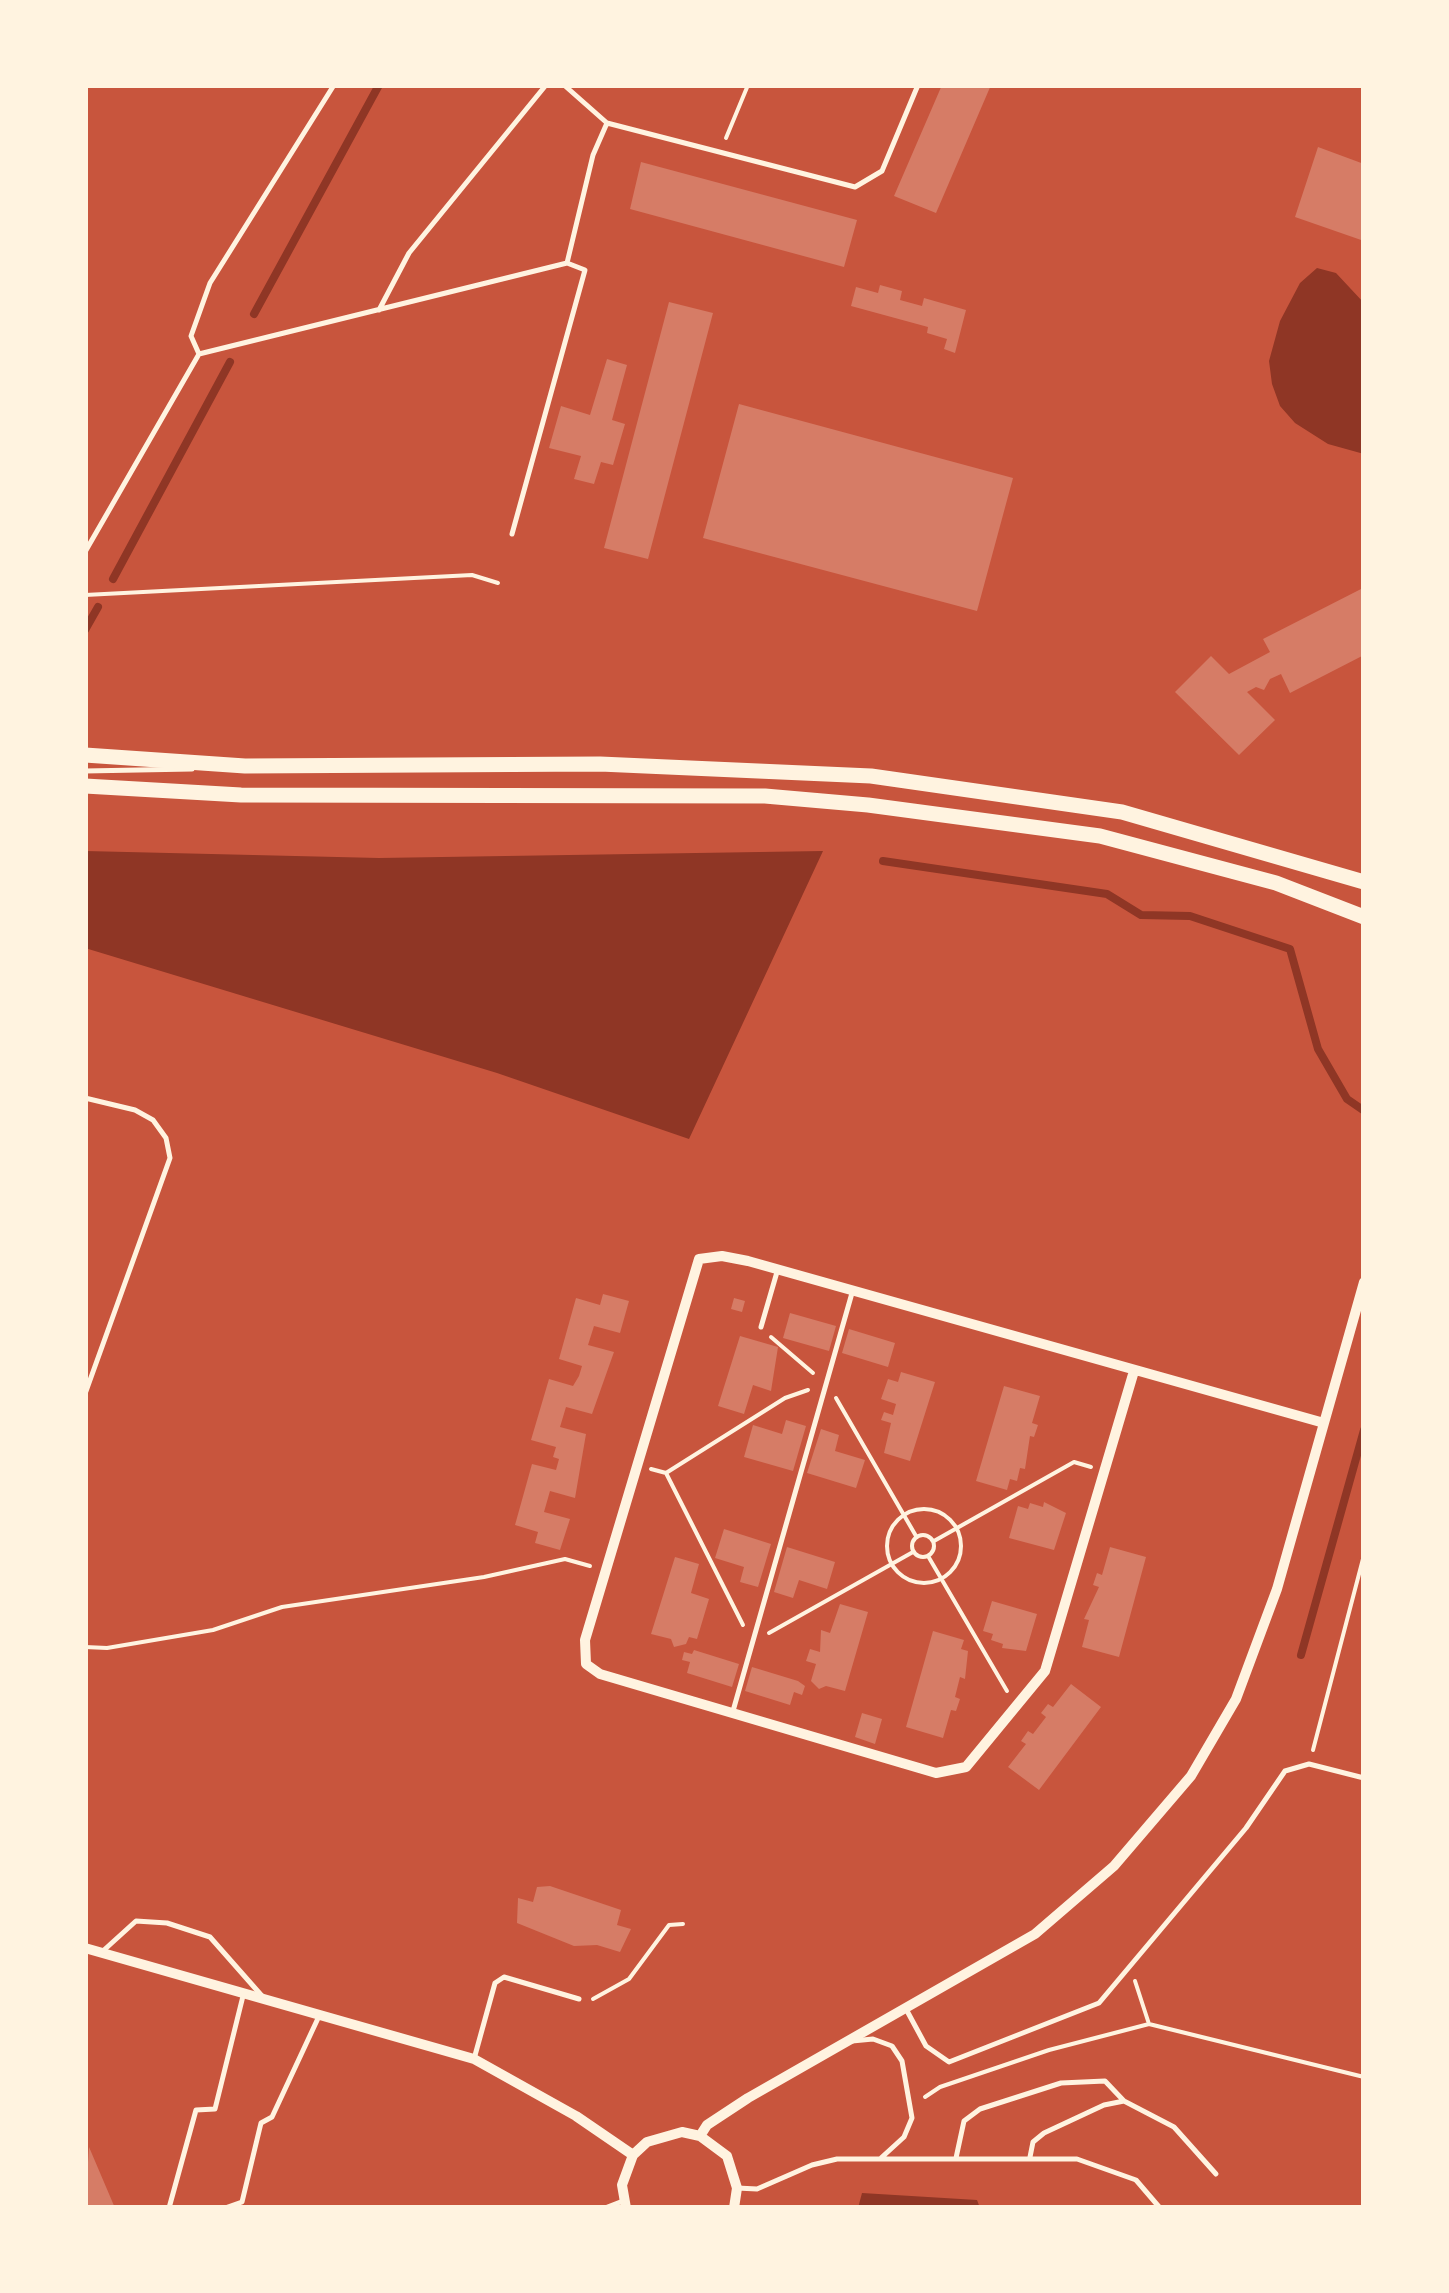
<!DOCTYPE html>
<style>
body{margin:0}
#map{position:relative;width:1449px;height:2293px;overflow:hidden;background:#c8553d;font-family:Spectral,serif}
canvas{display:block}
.frame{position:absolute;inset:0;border:88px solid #fff3e0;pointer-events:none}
</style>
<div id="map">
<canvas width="1449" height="2293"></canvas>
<div class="frame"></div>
</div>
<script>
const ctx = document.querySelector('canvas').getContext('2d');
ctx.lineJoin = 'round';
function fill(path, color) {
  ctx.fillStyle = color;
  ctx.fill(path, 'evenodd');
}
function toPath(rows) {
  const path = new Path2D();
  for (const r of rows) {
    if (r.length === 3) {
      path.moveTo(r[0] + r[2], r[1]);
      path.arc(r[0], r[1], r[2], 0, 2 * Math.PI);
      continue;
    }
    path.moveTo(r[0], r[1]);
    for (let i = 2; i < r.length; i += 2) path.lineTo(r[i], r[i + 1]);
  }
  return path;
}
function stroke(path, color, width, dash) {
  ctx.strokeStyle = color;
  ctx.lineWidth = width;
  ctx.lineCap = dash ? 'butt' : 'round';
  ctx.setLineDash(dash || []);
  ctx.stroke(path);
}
const water = toPath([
 [1317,268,1336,273,1364,303,1364,454,1328,444,1295,423,1280,406,1272,384,1269,361,1280,321,1300,283],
 [85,851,379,858,823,851,689,1139,497,1073,85,948],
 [862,2193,977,2200,980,2208,858,2208]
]);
const stream = toPath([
 [254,314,379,85],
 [113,579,230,362],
 [85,630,98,607],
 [883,861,1107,894,1141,915,1190,916,1290,949,1318,1049,1347,1099,1363,1110],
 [1301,1655,1364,1430]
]);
const building = toPath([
 [942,85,991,85,936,213,894,196],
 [1318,147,1364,164,1364,241,1295,217],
 [641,162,857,220,844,267,630,209],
 [880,285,902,291,900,300,922,306,924,298,966,310,955,353,944,349,947,339,927,333,928,327,851,306,856,287,878,293],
 [669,302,713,313,648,559,604,548],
 [607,359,627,365,612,420,625,424,613,465,601,462,594,484,574,479,581,456,549,448,561,406,590,415],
 [739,404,1013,478,977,611,703,538],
 [1363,588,1364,655,1290,693,1281,674,1270,679,1264,690,1256,687,1247,692,1275,720,1239,755,1175,692,1211,656,1229,674,1270,652,1263,639],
 [603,1294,629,1301,620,1333,594,1326,588,1345,614,1352,592,1414,566,1407,560,1427,586,1434,575,1498,550,1491,544,1512,570,1519,560,1550,535,1543,538,1532,515,1525,532,1464,556,1470,559,1459,553,1457,556,1447,531,1440,549,1379,573,1386,579,1376,582,1366,559,1359,576,1298,600,1305],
 [734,1298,745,1301,742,1312,731,1309],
 [790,1313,836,1326,829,1351,783,1338],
 [849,1329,895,1343,888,1367,842,1353],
 [740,1336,778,1347,771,1391,753,1385,744,1414,718,1406],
 [901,1372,935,1382,910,1461,884,1453,891,1423,881,1420,884,1412,893,1415,896,1404,881,1399,888,1379,898,1382],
 [1004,1386,1040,1396,1032,1423,1038,1425,1034,1437,1030,1436,1025,1469,1020,1468,1017,1481,1010,1479,1007,1490,976,1481],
 [786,1420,806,1426,793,1471,744,1457,753,1425,782,1434],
 [821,1429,839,1435,835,1451,865,1460,856,1488,807,1473],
 [1044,1502,1066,1513,1054,1550,1009,1538,1018,1506,1028,1509,1030,1503,1043,1507],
 [724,1529,771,1544,758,1587,740,1582,744,1567,715,1558],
 [787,1547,835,1562,827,1589,799,1580,793,1598,774,1592],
 [1110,1547,1146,1557,1119,1657,1082,1647,1089,1620,1084,1619,1099,1587,1093,1585,1097,1573,1102,1575],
 [675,1557,699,1564,691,1593,709,1599,697,1639,689,1637,686,1644,674,1647,671,1639,651,1634],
 [992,1601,1037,1614,1026,1651,1002,1648,1003,1644,991,1640,993,1634,983,1631],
 [840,1604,868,1612,845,1691,826,1686,819,1689,811,1681,816,1664,806,1661,810,1649,820,1652,821,1630,830,1633],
 [933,1631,964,1640,961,1649,968,1651,965,1679,960,1677,955,1697,960,1699,956,1711,951,1710,943,1738,906,1727],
 [694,1650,739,1664,732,1687,687,1673,690,1662,682,1660,684,1652,692,1654],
 [752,1667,798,1681,805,1686,802,1695,794,1692,790,1705,745,1691],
 [1071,1684,1101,1707,1039,1790,1008,1767,1026,1744,1021,1741,1028,1731,1033,1734,1046,1717,1041,1713,1048,1704,1053,1707],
 [862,1713,882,1719,875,1744,855,1737],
 [550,1886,621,1910,617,1925,631,1929,620,1952,597,1945,574,1946,517,1923,518,1898,533,1902,537,1887],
 [89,2147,115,2208,85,2208]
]);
const path = toPath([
 [726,138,748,85],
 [85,595,472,575,498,583],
 [771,1337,813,1373],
 [836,1398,916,1536],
 [651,1469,666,1473,743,1625],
 [666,1473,785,1398,808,1390],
 [924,1546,37],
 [923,1546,11],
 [934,1541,1074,1462,1091,1467],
 [928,1556,1007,1691],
 [769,1633,913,1552],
 [85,1647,107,1648,213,1630,282,1607,484,1577,565,1559,590,1566],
 [1313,1750,1364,1555],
 [1135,1981,1149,2024],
 [593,1999,629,1979,669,1925,683,1924],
 [925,2097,940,2087,1049,2050,1149,2024,1364,2077]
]);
const service = toPath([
 [564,85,607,123,855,187,882,171,918,85],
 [379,310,409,253,546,85],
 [199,354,191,336,210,283,334,85],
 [512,534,585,270,567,263],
 [85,552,199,354,567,263,593,155,607,123],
 [85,771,192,769],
 [85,1098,135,1110,153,1120,166,1138,170,1158,85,1394],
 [761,1327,777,1272],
 [733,1711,852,1293],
 [104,1950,136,1921,167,1923,210,1937,262,1996],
 [906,2009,926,2046,949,2062,1099,2003,1246,1828,1285,1771,1309,1764,1364,1778],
 [852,2041,873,2039,892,2046,902,2061,912,2118,904,2137,881,2158],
 [474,2059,495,1983,504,1977,579,1999],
 [1030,2157,1033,2142,1044,2133,1104,2105,1124,2101],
 [956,2158,964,2121,980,2109,1061,2083,1105,2081,1124,2101,1174,2127,1216,2174],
 [737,2188,757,2189,812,2165,837,2159,1077,2159,1136,2180,1160,2208],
 [169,2208,196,2110,215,2109,243,1996],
 [225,2208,242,2202,261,2123,272,2117,320,2014],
 [605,2208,623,2201]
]);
const minor = toPath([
 [1134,1371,1045,1671,966,1767,936,1773,600,1674,586,1664,585,1640,699,1259,722,1256,748,1261,1324,1423],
 [85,1948,474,2059,576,2116,633,2155],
 [700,2136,707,2125,748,2098,1035,1934,1114,1866,1191,1776,1236,1699,1277,1589,1364,1282],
 [626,2208,622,2185,633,2155,647,2142,682,2132,700,2136,727,2156,737,2188,734,2208]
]);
const primary = toPath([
 [85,755,245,766,600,764,871,776,1122,812,1364,882],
 [85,786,241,795,765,796,868,805,1100,836,1276,883,1364,917]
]);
fill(water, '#8f3625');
stroke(stream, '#8f3625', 8);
fill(building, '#d67c66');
stroke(path, '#fff3e0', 4);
stroke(service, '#fff3e0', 5);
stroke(minor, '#fff3e0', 10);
stroke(primary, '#fff3e0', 15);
</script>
